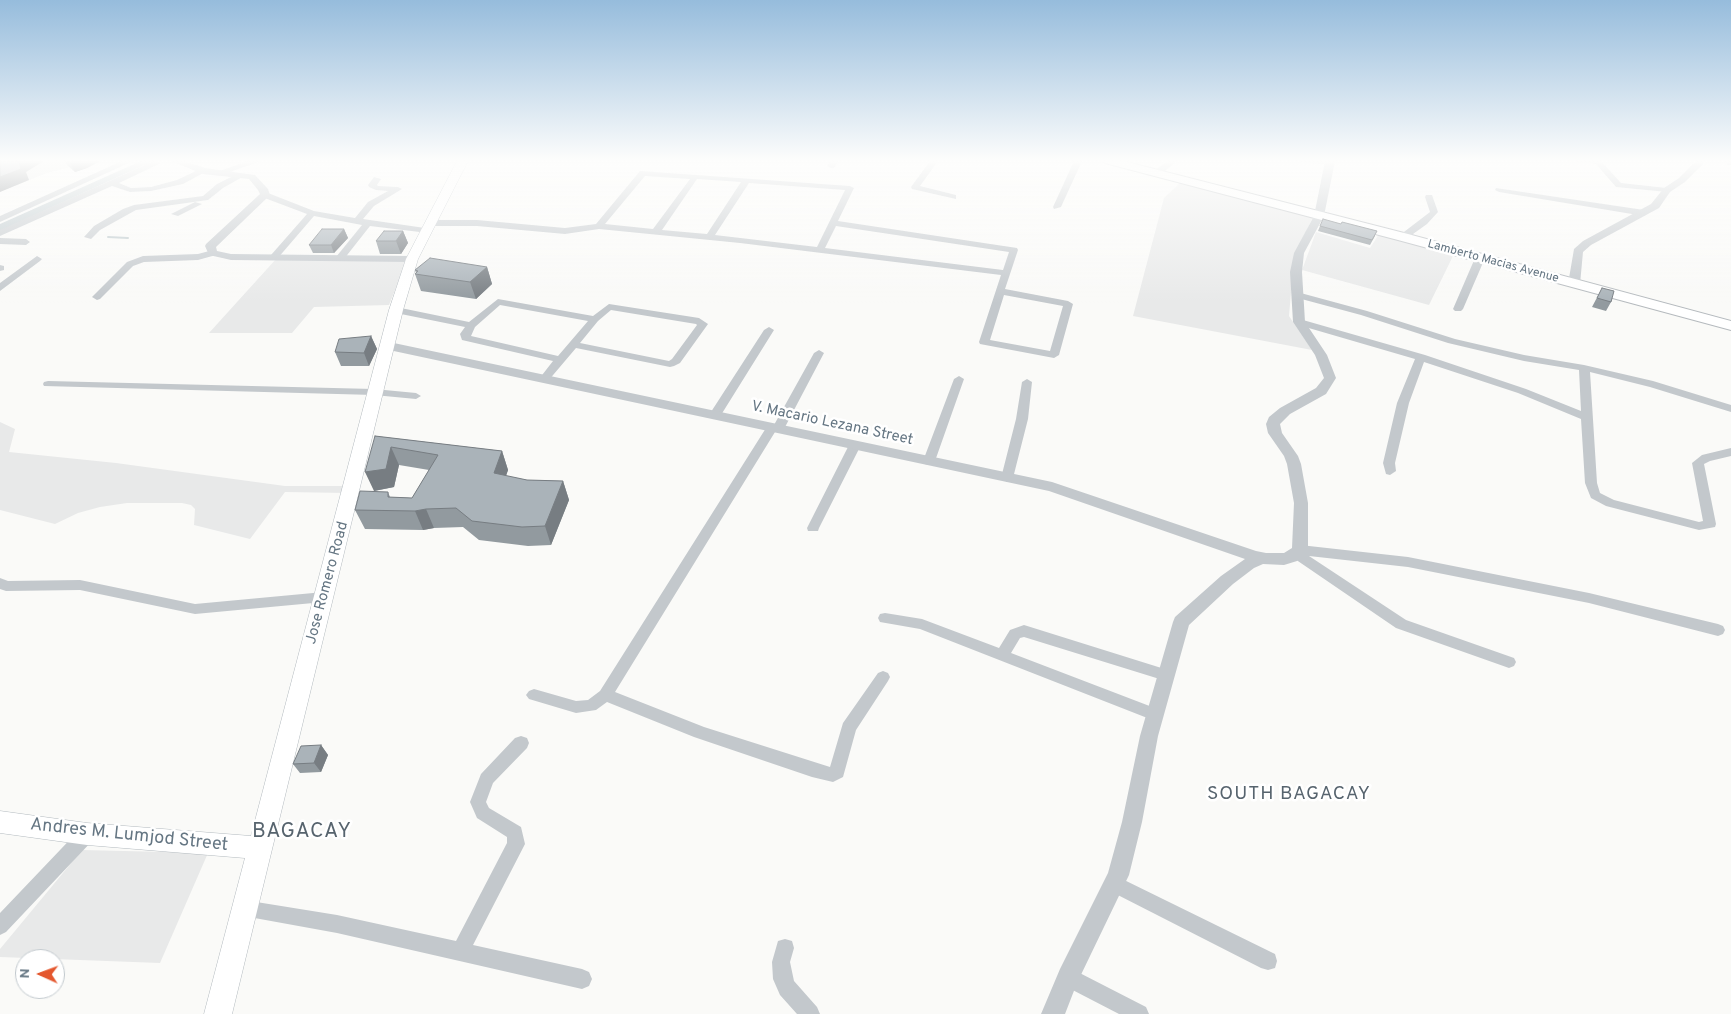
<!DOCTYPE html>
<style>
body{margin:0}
#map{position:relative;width:1731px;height:1014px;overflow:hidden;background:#fafaf8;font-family:Overpass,sans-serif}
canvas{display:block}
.north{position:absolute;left:15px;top:949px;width:50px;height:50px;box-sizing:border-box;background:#fff;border:1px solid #c1c8cd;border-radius:50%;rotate:272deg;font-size:14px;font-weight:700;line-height:20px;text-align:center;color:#657683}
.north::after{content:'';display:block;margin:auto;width:18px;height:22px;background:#e4572e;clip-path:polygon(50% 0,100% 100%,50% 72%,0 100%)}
</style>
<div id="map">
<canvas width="1731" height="1014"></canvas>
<div class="north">N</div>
</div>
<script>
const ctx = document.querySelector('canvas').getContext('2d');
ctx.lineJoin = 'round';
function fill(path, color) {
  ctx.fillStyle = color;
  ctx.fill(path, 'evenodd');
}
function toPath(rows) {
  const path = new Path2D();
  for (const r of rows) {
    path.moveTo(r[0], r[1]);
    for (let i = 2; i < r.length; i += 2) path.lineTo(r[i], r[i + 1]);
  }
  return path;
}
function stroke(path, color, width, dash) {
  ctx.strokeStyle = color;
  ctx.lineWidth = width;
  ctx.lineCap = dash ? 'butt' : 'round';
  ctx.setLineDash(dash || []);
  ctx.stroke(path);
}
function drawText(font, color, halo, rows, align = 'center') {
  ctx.font = font + ' Overpass,sans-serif';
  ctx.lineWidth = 5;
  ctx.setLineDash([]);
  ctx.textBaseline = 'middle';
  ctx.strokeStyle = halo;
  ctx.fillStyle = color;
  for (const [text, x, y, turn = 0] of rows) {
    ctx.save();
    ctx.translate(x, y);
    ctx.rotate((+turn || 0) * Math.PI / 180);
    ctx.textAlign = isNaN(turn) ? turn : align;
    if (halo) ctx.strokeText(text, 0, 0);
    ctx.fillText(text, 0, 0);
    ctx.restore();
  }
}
const built = toPath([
 [0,161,93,161,47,173,0,192],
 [1181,182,1313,217,1294,257,1289,316,1312,350,1133,316,1164,198],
 [1316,232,1370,248,1379,234,1454,254,1429,305,1302,270],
 [276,259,407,260,389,305,314,307,292,333,209,333],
 [0,422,15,429,9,452,116,463,285,486,347,486,347,493,285,492,250,539,194,525,195,509,191,505,182,503,127,503,100,507,78,513,55,524,0,510],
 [82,850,208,853,160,963,0,957,0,949]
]);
const water = toPath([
 [141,161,153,161,0,231,0,224]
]);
const stream = toPath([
 [108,237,128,238]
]);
const minor = toPath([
 [122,161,133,161,0,222,0,216,122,161],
 [154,161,161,163,119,183,131,188,151,187,177,180,200,169,207,171,183,184,151,191,130,192,112,186,0,236,0,230,154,161],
 [248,161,261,161,221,175,214,173,248,161],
 [830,161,838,161,834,168,831,168,827,166,830,161],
 [930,161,938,161,920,186,956,195,956,199,912,189,911,187,930,161],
 [1074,161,1082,161,1061,207,1054,209,1053,207,1074,161],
 [1167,161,1177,161,1159,176,1153,176,1153,172,1167,161],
 [1300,161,1333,161,1334,162,1330,164,1304,163,1300,161],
 [1576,161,1601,161,1621,183,1667,188,1671,190,1667,192,1616,187,1596,164,1576,161],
 [1724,161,1731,161,1731,165,1728,165,1724,161],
 [640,171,850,186,854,188,838,221,1017,248,1018,250,1005,289,1068,301,1073,304,1059,355,1054,358,980,344,979,342,1001,275,740,243,599,229,565,234,477,226,429,226,425,223,429,220,477,220,565,228,596,224,640,171],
 [645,176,690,179,653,229,605,224,645,176],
 [697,179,741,182,707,234,662,230,697,179],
 [749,183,845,190,817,247,715,235,749,183],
 [836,226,1009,252,1003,270,825,248,836,226],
 [1004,295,1063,306,1050,351,990,340,1004,295],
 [239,173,246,175,223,188,208,200,136,210,100,230,91,239,84,237,94,226,123,209,134,205,203,196,217,184,239,173],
 [374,177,381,179,377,185,378,186,398,187,402,189,374,206,363,219,425,228,428,229,428,233,370,226,344,259,341,260,336,257,362,225,314,216,277,259,271,259,271,255,307,214,262,197,262,193,268,193,314,211,355,218,368,202,388,191,376,190,369,187,368,185,374,177],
 [1496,188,1644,210,1648,213,1644,216,1499,192,1495,190,1496,188],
 [1426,195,1432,195,1438,212,1427,224,1406,239,1400,239,1400,235,1430,212,1425,197,1426,195],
 [195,202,202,204,178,216,171,214,195,202],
 [0,238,26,239,30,242,26,245,0,244,0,238],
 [213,250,216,251,216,255,198,260,144,262,133,266,100,299,97,300,92,297,127,262,143,256,198,254,213,250],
 [1480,255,1485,258,1463,309,1461,311,1455,311,1453,309,1475,258,1480,255],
 [37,256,42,259,40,261,0,291,0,283,37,256],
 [0,265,4,266,4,270,0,271,0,265],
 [1297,292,1367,311,1455,339,1524,355,1584,365,1653,381,1731,405,1731,412,1650,387,1590,372,1597,483,1600,493,1614,500,1699,522,1703,521,1692,463,1702,455,1731,448,1731,456,1710,461,1704,464,1716,524,1715,527,1699,530,1606,506,1591,498,1585,483,1581,419,1518,393,1424,362,1409,403,1395,463,1396,471,1390,475,1386,474,1383,463,1397,403,1415,359,1295,324,1295,320,1303,320,1425,355,1526,389,1581,411,1579,370,1524,361,1448,343,1361,315,1294,297,1294,293,1297,292],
 [498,299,593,316,609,304,699,318,708,324,680,363,674,366,670,367,576,348,548,381,544,382,539,379,553,361,462,340,460,334,465,327,396,313,391,310,396,307,469,322,498,299],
 [500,305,588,321,558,356,471,336,475,327,500,305],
 [611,310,696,324,697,325,672,359,669,361,580,343,598,321,611,310],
 [769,327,774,330,721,415,719,417,711,417,709,415,764,330,769,327],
 [819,350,824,353,784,429,782,432,775,432,615,692,704,727,830,767,843,723,878,673,883,671,888,673,890,677,888,681,856,730,843,777,833,782,812,777,694,737,607,702,596,710,576,713,529,699,526,695,529,691,534,689,576,701,588,700,600,691,766,428,768,425,774,425,814,353,819,350],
 [959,376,964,379,935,461,929,465,925,464,923,461,954,379,959,376],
 [1027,379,1032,382,1028,419,1013,478,1007,482,1001,478,1016,419,1022,382,1027,379],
 [48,381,374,389,416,393,421,396,416,399,374,395,44,386,43,384,44,382,48,381],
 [855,441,861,445,819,528,818,531,808,531,807,528,849,445,855,441],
 [1300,545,1408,557,1589,593,1718,624,1723,626,1725,630,1723,634,1718,636,1589,603,1408,567,1309,556,1406,620,1514,658,1516,662,1514,666,1509,668,1396,628,1292,557,1290,554,1292,551,1295,547,1300,545],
 [0,578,8,581,80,580,195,604,324,592,329,593,331,597,329,601,324,602,195,614,80,590,6,591,0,589,0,578],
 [885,613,922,619,999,648,1010,630,1024,625,1171,671,1173,675,1171,679,1166,681,1024,637,1020,638,1011,653,1160,710,1163,715,1160,720,1155,721,920,629,880,622,878,618,880,614,885,613],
 [521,736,527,738,529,743,527,748,493,783,486,802,489,808,521,827,525,844,473,945,582,969,589,972,592,979,589,986,582,989,337,933,238,915,235,909,238,903,244,900,337,915,456,941,507,843,507,837,477,818,470,802,481,774,515,738,521,736],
 [87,826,93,828,96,834,93,840,6,932,0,935,0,913,81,828,87,826],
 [1114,875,1275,954,1277,961,1275,968,1268,970,1261,968,1108,890,1105,884,1108,878,1114,875],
 [785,939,792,941,794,948,790,962,794,981,817,1007,820,1014,797,1014,780,995,773,979,772,962,778,941,785,939],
 [1068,967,1146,1007,1149,1014,1119,1014,1061,984,1058,977,1061,970,1068,967]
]);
const tertiary = toPath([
 [171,161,184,161,205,168,255,175,268,189,270,195,268,197,216,247,217,251,231,254,412,256,417,259,412,262,231,260,209,255,205,246,206,244,260,194,258,190,249,179,203,174,171,161],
 [1325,161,1335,161,1324,216,1304,253,1302,272,1305,322,1327,355,1336,378,1326,394,1290,414,1280,424,1282,433,1298,456,1301,464,1308,503,1308,550,1297,561,1284,565,1263,564,1254,568,1233,584,1189,625,1158,736,1142,822,1129,875,1077,983,1065,1014,1041,1014,1060,969,1108,873,1122,822,1140,736,1173,622,1175,617,1221,576,1245,559,1049,491,389,350,383,346,389,342,1052,482,1256,551,1266,553,1284,553,1292,548,1294,503,1287,464,1284,456,1268,433,1266,424,1269,417,1280,408,1316,388,1324,378,1315,355,1293,322,1290,272,1294,253,1314,216,1325,161],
 [1696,161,1706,161,1685,182,1670,192,1659,208,1591,245,1583,252,1580,284,1574,287,1570,286,1568,284,1574,249,1583,241,1651,204,1664,188,1679,178,1696,161]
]);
const secondary = toPath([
 [457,161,468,161,418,259,403,310,232,1014,204,1014,245,858,87,845,0,833,0,811,87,823,251,836,389,310,406,259,457,161]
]);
const primary = toPath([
 [1103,161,1123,161,1408,234,1731,321,1731,330,1398,240,1105,163,1103,161]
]);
const wall = toPath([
 [65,161,100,161,87,168,75,172,67,165],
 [1341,224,1375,236,1370,245,1318,231,1320,226],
 [344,229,348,238,334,253,313,253,309,245],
 [403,231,408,243,401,254,380,254,376,241],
 [487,267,492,284,476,299,421,291,415,274,416,273,415,270],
 [1602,288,1611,302,1606,311,1592,307],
 [371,336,377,349,369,366,341,366,335,352],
 [375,436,502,451,508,470,506,476,527,480,563,481,569,500,551,545,528,546,479,540,463,527,434,528,423,530,365,529,355,510,388,492,390,497,412,498,429,470,399,465,394,487,374,491],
 [321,745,328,755,321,772,300,773,293,764]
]);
const shadedWall = toPath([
 [19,161,44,161,26,172,29,180,0,192,0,177],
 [76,161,100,161,87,168,75,172,70,163],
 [344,229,348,238,334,253,331,245],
 [403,231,408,243,401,254,396,241],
 [487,267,492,284,476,299,470,282],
 [371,336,377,349,369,366,364,353],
 [391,447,399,465,394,487,374,491,365,472],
 [502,451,508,470,500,492,494,473],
 [563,481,569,500,551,545,545,526],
 [426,509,434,528,423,530,415,511],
 [321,745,328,755,321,772,314,763]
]);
const building = toPath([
 [0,161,19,161,21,169,0,177,0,161],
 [68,161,76,161,70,163,68,161],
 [1323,219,1341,224,1342,222,1377,231,1372,240,1320,226,1323,219],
 [322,229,344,229,331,245,309,245,322,229],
 [384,231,403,231,396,241,376,241,384,231],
 [430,258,487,267,470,282,415,274,418,271,415,270,430,258],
 [1602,288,1614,291,1611,302,1597,298,1602,288],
 [371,336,364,353,335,352,339,339,371,336],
 [375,436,502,451,494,473,527,480,563,481,545,526,522,527,472,521,456,508,426,509,415,511,355,510,360,491,388,492,388,497,412,498,438,455,391,447,386,469,365,472,375,436],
 [321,745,314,763,293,764,301,746,321,745]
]);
const farStreetnames = [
 ["Lamberto Macias Avenue",1493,262,15]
];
const streetNames = [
 ["V. Macario Lezana Street",832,424,12],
 ["Jose Romero Road",328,583,-75]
];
const nearStreetnames = [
 ["Andres M. Lumjod Street",129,836,6]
];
const nearNeighbourhoodnames = [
 ["SOUTH BAGACAY",1289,795]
];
const nearQuarternames = [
 ["BAGACAY",302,833]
];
fill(built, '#e8e9e9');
fill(water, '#bbc7cb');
stroke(stream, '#bbc7cb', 2);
stroke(secondary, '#b3babf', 1);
stroke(primary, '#b5babe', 2);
fill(minor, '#c3c8cc');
fill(tertiary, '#c3c8cc');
fill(secondary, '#fff');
fill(primary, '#fff');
fill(wall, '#929a9f');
fill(shadedWall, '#777d82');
fill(building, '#aab3b9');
stroke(building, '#777d82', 1);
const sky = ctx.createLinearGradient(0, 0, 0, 303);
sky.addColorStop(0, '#96bcdc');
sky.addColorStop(0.53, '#fdfdfc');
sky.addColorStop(1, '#fdfdfc00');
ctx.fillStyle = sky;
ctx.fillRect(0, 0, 1731, 303);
drawText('12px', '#657683', '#fff', farStreetnames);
drawText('15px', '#657683', '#fff', streetNames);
drawText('18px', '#657683', '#fff', nearStreetnames);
ctx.letterSpacing = '1px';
drawText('19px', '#57646e', '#fff', nearNeighbourhoodnames);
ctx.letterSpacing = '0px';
ctx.letterSpacing = '1px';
drawText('21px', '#57646e', '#fff', nearQuarternames);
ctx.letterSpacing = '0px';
</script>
